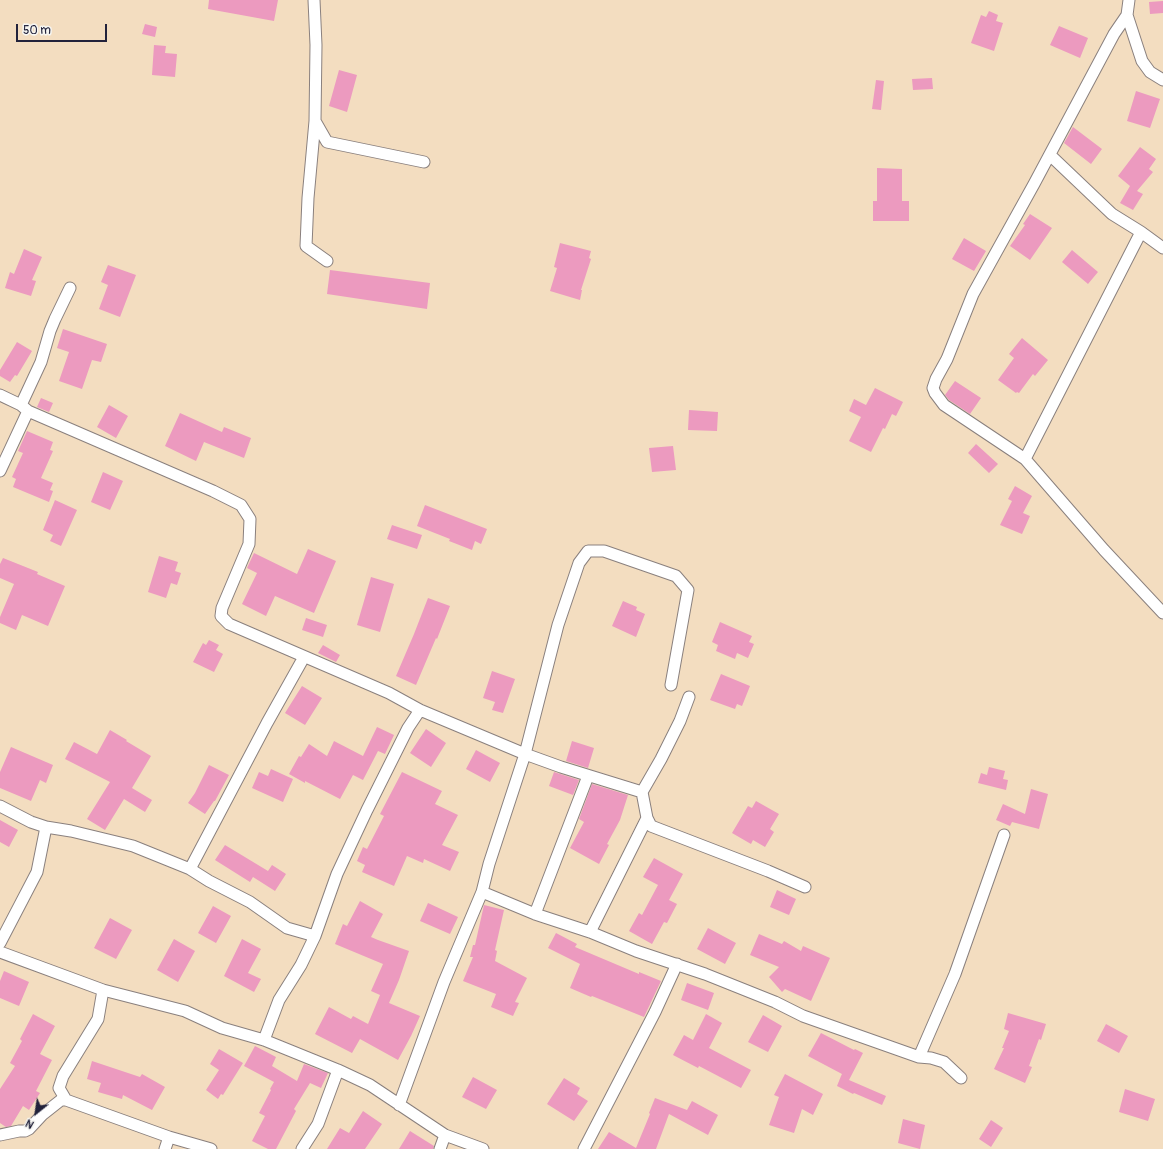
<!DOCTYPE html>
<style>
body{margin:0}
#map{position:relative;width:1163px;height:1149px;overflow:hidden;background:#f3ddc0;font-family:Pangolin,sans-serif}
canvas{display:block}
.north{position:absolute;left:16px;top:1093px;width:40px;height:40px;-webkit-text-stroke:3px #f6f6f2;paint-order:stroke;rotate:210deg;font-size:11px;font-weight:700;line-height:16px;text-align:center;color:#22223b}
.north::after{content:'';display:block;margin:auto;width:14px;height:18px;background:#22223b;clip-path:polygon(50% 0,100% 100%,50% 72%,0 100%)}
.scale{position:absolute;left:16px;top:24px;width:91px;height:18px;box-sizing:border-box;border:2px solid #22223b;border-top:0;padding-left:5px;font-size:12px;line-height:14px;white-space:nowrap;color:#22223b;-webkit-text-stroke:3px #f6f6f2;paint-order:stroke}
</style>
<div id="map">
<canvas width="1163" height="1149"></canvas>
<div class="north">N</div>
<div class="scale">50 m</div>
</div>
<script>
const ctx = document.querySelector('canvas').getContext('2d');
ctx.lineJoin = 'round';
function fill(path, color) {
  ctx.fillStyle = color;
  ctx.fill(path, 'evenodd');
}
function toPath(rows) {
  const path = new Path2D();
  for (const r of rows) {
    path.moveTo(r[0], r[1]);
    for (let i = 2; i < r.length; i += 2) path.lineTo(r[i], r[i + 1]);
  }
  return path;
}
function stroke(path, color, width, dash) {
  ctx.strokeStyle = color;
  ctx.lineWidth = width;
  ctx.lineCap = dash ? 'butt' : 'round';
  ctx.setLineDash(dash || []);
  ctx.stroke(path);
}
const building = toPath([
 [209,0,278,0,274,21,208,9],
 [1163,1,1163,13,1150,14,1149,2],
 [989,11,998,15,996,21,1003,23,994,51,971,43,981,15,986,17],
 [145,24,157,27,155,37,142,34],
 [1059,26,1088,38,1080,58,1050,45],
 [154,45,166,46,165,53,177,54,175,77,152,75],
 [339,70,357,75,347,112,329,106],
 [932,78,933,89,913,90,912,79],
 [876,80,884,81,881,110,872,109],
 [1136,91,1160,99,1150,128,1127,121],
 [1073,127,1102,149,1091,164,1064,143],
 [1140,147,1156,159,1149,169,1153,172,1137,191,1143,194,1133,210,1120,203,1130,186,1118,176],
 [877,168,902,169,902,201,909,201,909,221,873,221,873,201,877,201],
 [1030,214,1052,228,1030,260,1010,246,1025,225,1023,224],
 [964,238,986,251,974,271,952,259],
 [560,243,591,251,589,258,591,259,581,290,582,290,580,300,550,291,557,268,554,267],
 [24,249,42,257,32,280,36,281,31,296,5,288,10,272,14,274],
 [1072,250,1098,272,1088,284,1062,262],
 [108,265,136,275,120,317,99,309,108,285,101,282],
 [330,270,430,283,427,309,327,294],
 [63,329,107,344,101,362,92,360,82,389,59,381,69,352,57,348],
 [1022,338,1048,360,1035,376,1033,374,1019,393,1017,392,1016,393,998,380,1014,358,1009,354],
 [17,342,32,351,17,376,15,375,10,382,0,376,0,370],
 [955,381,981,398,970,414,949,400,945,395],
 [875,388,903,402,896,416,892,414,885,429,883,428,871,452,849,441,861,417,849,411,854,399,866,405],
 [41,398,53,403,49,412,37,407],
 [109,405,128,416,116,438,97,427],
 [689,410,718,412,717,431,688,430],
 [180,413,222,432,224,427,251,438,244,458,204,442,196,461,165,446],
 [27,431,53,442,50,450,53,451,41,478,53,483,50,490,53,491,49,502,13,487,16,479,12,477,23,453,18,451],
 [976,444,998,464,989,473,968,453],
 [673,446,676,470,652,472,649,448],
 [103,472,123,481,110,510,91,502],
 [1015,486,1032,496,1023,513,1030,516,1022,534,1000,525,1012,501,1008,499],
 [55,500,77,510,61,546,50,541,53,535,43,530],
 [425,505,487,529,481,544,475,541,472,550,449,541,450,539,417,526],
 [392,525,422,535,417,549,387,539],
 [308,549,336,561,314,613,275,596,266,616,242,604,257,573,247,568,254,553,297,574],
 [159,556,178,562,175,571,181,573,177,585,171,583,166,598,148,592],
 [3,558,38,572,37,574,65,586,48,626,22,615,16,630,0,623,0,617,14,584,0,578,0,564],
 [371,577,394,584,380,632,357,625],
 [428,598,450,606,437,639,436,638,416,685,396,676,414,634],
 [623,601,637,607,636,610,645,614,636,637,612,626],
 [306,618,327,625,323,637,302,630],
 [720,622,752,636,749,642,754,644,748,658,737,653,735,659,716,651,718,645,712,642],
 [209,640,219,645,216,650,223,654,214,672,193,662,203,643,206,645],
 [323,645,340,655,336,662,318,653],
 [492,671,515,679,503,713,492,710,495,702,483,698],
 [721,674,750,686,742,706,737,704,735,709,710,700],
 [302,686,322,698,305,725,285,713],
 [377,727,394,735,385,754,378,751,363,780,353,775,340,799,305,781,305,783,289,774,299,756,301,757,309,744,327,756,334,741,363,756],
 [426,729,446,743,431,767,410,753],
 [110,730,127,740,126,741,151,756,132,788,152,800,145,812,124,799,105,830,87,819,110,782,65,759,74,742,97,754],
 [572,741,594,748,588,768,566,761],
 [11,747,53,765,46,783,40,780,31,801,0,788,0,772],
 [476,750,500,763,490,782,466,769],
 [209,765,229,775,215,801,214,801,205,814,188,803,195,793],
 [989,767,1005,771,1003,779,1008,780,1006,790,978,783,981,773,987,775],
 [271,769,293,779,283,802,252,788,259,772,268,776],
 [402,772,442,791,435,804,458,815,442,845,459,852,450,871,424,859,423,863,407,856,394,886,362,872,365,865,357,861,363,847,367,849,384,816,380,814],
 [554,772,579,780,573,795,549,786],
 [592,784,628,795,620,820,607,844,609,845,599,864,570,848,584,822,579,819],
 [1031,789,1048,794,1039,829,1012,822,1010,826,996,820,1003,804,1025,814],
 [756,801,779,814,770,829,774,832,765,847,753,840,751,844,732,833,748,806,752,808],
 [0,820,18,830,9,847,0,842],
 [225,845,268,871,272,865,286,874,275,891,253,877,250,882,215,860],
 [654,858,683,874,669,900,677,904,667,923,664,922,652,944,629,931,639,913,642,915,658,885,643,877],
 [777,890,796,899,789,915,770,907],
 [360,901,383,914,371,937,378,940,409,951,399,980,389,1003,420,1016,411,1036,398,1060,360,1039,352,1053,315,1034,329,1007,351,1019,353,1016,368,1024,380,995,371,991,383,964,335,944,343,924,347,926],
 [428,903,458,917,450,934,420,921],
 [484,905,504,910,495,950,497,951,495,961,527,978,515,1002,519,1003,513,1016,491,1007,496,994,463,981,473,957,470,957,473,945,475,945],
 [213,906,231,916,216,943,198,933],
 [110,918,132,930,116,959,94,948],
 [708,928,736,943,725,964,697,949],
 [556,933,577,944,575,947,639,974,639,972,661,981,644,1017,592,996,591,997,570,988,580,964,548,948],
 [759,934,782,944,784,941,801,951,803,946,830,958,811,1001,785,989,782,992,769,977,779,967,750,955],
 [174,939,195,951,178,982,157,970],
 [242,939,261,949,248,973,261,979,254,992,224,976],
 [4,971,29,982,19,1006,0,998,0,981],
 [687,983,714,993,708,1010,681,1000],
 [1008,1013,1046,1024,1041,1040,1039,1039,1029,1066,1032,1067,1025,1083,994,1069,1004,1048,1002,1048,1009,1031,1004,1029],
 [33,1014,55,1026,40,1054,52,1060,36,1091,40,1093,29,1110,23,1106,11,1126,6,1127,0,1123,0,1089,15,1066,10,1063,22,1041,20,1039],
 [706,1014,722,1023,709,1048,751,1070,741,1088,699,1066,698,1068,673,1055,684,1035,693,1040],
 [763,1015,782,1026,768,1052,748,1042],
 [1106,1024,1128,1036,1119,1053,1097,1041],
 [821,1033,854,1050,855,1049,863,1053,849,1080,886,1096,882,1105,854,1093,853,1094,837,1086,841,1076,845,1078,841,1076,842,1074,808,1056],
 [255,1046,276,1057,272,1066,297,1081,304,1064,328,1073,321,1088,310,1083,294,1109,296,1111,276,1149,268,1149,252,1141,265,1116,259,1113,271,1090,270,1089,274,1082,244,1066],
 [219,1049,243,1063,223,1095,221,1094,218,1099,206,1090,219,1070,210,1064],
 [92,1061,140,1077,142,1074,165,1087,152,1110,123,1095,122,1099,98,1092,101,1083,87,1079],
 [785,1074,823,1094,813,1115,802,1109,794,1133,769,1125,779,1097,774,1095],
 [473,1077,497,1090,486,1109,462,1097],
 [564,1078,580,1088,577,1094,588,1101,574,1121,547,1104],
 [1125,1089,1155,1099,1148,1121,1119,1112],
 [655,1098,687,1110,692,1101,718,1115,708,1135,669,1114,656,1149,598,1149,609,1132,636,1148,650,1114,649,1113],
 [363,1111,382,1124,365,1149,327,1149,340,1128,349,1133],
 [903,1119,925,1125,920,1149,898,1143],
 [991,1120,1003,1128,991,1147,979,1139],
 [410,1131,434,1146,433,1149,399,1149]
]);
const street = toPath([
 [314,0,316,45,315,121,327,142,424,162],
 [1129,0,1127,15,1114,34,1034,184,973,294,947,359,936,379,933,388,935,393,944,405,1025,459,1104,550,1163,613],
 [1127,15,1142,61,1150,72,1163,80],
 [315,121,308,198,306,246,327,261],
 [1050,155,1112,214,1141,232,1163,248],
 [0,395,21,405,28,411,213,491,241,505,250,519,249,544,222,608,221,616,229,624,389,693,420,710,525,754,561,767,642,792,661,759,680,721,689,697],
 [21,405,41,362,50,331,55,319,70,288],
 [1025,459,1141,232],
 [0,471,28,411],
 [642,792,647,818,651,826,768,871,805,887],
 [0,806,31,822,46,827,71,831,133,846,190,869,209,881,250,902,287,928,315,936,337,874,367,810,408,728,420,710],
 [190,869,267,723,304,657],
 [482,892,535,914,590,932,636,951,705,974,775,1002,803,1016,919,1057,931,1058,944,1062,961,1078],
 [535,914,588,776],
 [590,932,647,818],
 [0,943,37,872,46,827],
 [0,952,103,990,185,1011,222,1028,264,1040,338,1070,370,1085,445,1135,440,1149],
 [264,1040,279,1000,301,965,315,936],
 [919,1057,955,974,1004,835],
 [66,1100,59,1088,63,1076,98,1019,103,990],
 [399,1105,444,982,482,892,489,864,525,754,558,625,579,563,588,551,604,551,676,576,688,590,671,685],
 [0,1135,19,1131,25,1131,29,1129,42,1115,61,1100,66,1100,169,1137,211,1149],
 [445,1135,483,1149],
 [165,1149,169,1137],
 [302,1149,318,1124,338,1070],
 [584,1149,655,1012,677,964]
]);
fill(building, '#ec9abf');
stroke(street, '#8a807e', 13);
stroke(street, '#fff', 11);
</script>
